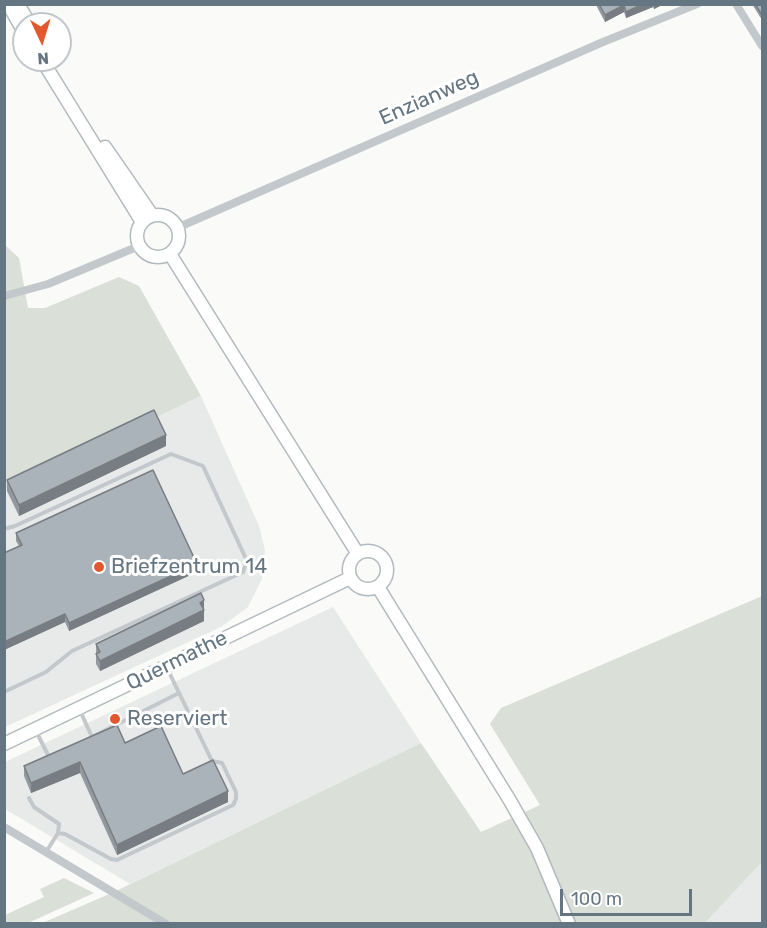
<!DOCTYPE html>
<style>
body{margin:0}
#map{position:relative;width:767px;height:928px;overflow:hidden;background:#fafaf8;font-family:Rubik,sans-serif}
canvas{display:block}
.frame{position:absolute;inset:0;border:6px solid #657683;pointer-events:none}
.north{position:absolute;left:12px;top:12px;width:60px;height:60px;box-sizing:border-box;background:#fff;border:2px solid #c1c8cd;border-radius:50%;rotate:176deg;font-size:16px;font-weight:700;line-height:24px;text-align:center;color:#657683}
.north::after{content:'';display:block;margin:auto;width:21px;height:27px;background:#e4572e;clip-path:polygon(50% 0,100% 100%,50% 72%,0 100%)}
.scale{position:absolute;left:560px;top:889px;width:132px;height:27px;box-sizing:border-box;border:3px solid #657683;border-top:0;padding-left:8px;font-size:18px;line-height:21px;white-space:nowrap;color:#657683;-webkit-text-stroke:4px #fff;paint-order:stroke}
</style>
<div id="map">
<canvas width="767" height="928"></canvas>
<div class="frame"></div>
<div class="north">N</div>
<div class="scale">100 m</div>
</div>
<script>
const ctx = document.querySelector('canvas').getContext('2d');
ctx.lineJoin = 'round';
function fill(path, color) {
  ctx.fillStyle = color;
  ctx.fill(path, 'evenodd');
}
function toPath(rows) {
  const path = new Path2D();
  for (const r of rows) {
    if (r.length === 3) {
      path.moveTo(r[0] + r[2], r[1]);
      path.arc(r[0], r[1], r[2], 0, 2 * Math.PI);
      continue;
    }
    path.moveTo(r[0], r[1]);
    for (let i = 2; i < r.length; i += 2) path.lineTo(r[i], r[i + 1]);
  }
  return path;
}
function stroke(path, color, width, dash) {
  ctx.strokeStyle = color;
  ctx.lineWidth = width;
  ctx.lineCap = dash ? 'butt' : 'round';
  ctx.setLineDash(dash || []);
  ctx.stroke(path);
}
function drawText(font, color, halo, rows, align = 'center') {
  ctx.font = font + ' Rubik,sans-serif';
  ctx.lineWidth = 6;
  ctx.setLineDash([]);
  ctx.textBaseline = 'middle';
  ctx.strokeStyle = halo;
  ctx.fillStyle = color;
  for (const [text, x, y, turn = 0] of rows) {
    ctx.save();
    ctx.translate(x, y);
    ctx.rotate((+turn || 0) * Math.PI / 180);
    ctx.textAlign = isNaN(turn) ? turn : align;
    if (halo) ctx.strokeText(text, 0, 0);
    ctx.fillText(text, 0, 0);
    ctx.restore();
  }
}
const built = toPath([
 [201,396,259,526,265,550,262,579,248,607,221,627,5,727,4,489],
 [333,607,421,743,130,884,5,809,5,762],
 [762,862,762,923,705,923]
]);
const green = toPath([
 [4,244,19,258,28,308,45,308,119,277,139,286,201,396,5,489],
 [762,596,762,862,705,923,40,924,114,892,421,743,481,832,540,805,490,724,501,708],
 [64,878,94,893,28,923,5,923,5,915,44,897,40,889]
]);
const service = toPath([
 [4,529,15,526,171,454,203,466,247,561,243,572,72,651,46,672,4,692],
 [82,710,82,715,92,737,179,693],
 [36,731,49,757,50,756],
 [29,798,34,807,59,824,58,833],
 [46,852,58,833,65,834,111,859,117,860,233,805,236,799,236,792,222,763,212,761,167,668]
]);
const minor = toPath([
 [736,4,762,46],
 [179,229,179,227,603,42,697,4],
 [4,296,48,284,139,246],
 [4,827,166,924]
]);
const secondary = toPath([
 [8,4,24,32],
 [18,4,30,24],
 [42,60,142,222],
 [105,147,152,215],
 [158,236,21],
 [170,254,358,554],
 [368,570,19],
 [378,587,509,799,537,848,569,924],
 [4,744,350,578]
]);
const wall = toPath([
 [597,4,664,4,654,9,653,7,626,18,624,12,605,22,597,7],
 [752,4,762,4,762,20],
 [166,446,19,516,7,491,7,480],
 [16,533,197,572,69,631,65,622,4,650,4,553,19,546,16,541],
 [204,600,204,621,100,671,96,664,96,644],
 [125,743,228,802,117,855,80,773,31,793,24,776,24,766]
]);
const shadedWall = toPath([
 [643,4,653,4,653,7,626,18,626,12],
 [654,4,664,4,654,9],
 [624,5,624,12,605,22,605,15],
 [166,435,166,446,19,516,19,505],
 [197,564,197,572,69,631,69,623],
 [204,600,204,621,100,671,100,661],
 [65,614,65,622,4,650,4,642],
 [80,762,80,773,31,793,31,783],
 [228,791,228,802,117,855,117,845]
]);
const building = toPath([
 [599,4,643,4,626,12,624,5,605,15,599,4],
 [755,4,762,4,762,15,755,4],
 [154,410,166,435,19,505,7,480,154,410],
 [153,470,197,564,69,623,65,614,4,642,4,553,22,545,16,533,153,470],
 [201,593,204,600,200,603,204,610,100,661,96,654,100,652,96,644,201,593],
 [117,725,125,743,161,726,183,774,213,760,228,791,117,845,80,762,31,783,24,766,117,725]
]);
const markers = [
 [99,567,6,"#e4572e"],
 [115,719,6,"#e4572e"]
];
const streetNames = [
 ["Enzianweg",429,98,-24],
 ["Quermathe",177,661,-26]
];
const poiNames = [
 ["Briefzentrum 14",111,567],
 ["Reserviert",127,719]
];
fill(built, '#e8e9e9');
fill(green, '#dadfd7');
stroke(secondary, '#b3babf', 15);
stroke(service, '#c3c8cc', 4);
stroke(minor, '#c3c8cc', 8);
stroke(secondary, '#fff', 12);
fill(wall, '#929a9f');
fill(shadedWall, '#777d82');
fill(building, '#aab3b9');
stroke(building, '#777d82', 1.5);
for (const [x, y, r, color] of markers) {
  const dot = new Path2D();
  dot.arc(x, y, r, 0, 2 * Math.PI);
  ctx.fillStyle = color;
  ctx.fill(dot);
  stroke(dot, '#fff', 2);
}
drawText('21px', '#657683', '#fff', streetNames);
drawText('21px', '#657683', '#fff', poiNames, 'left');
</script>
